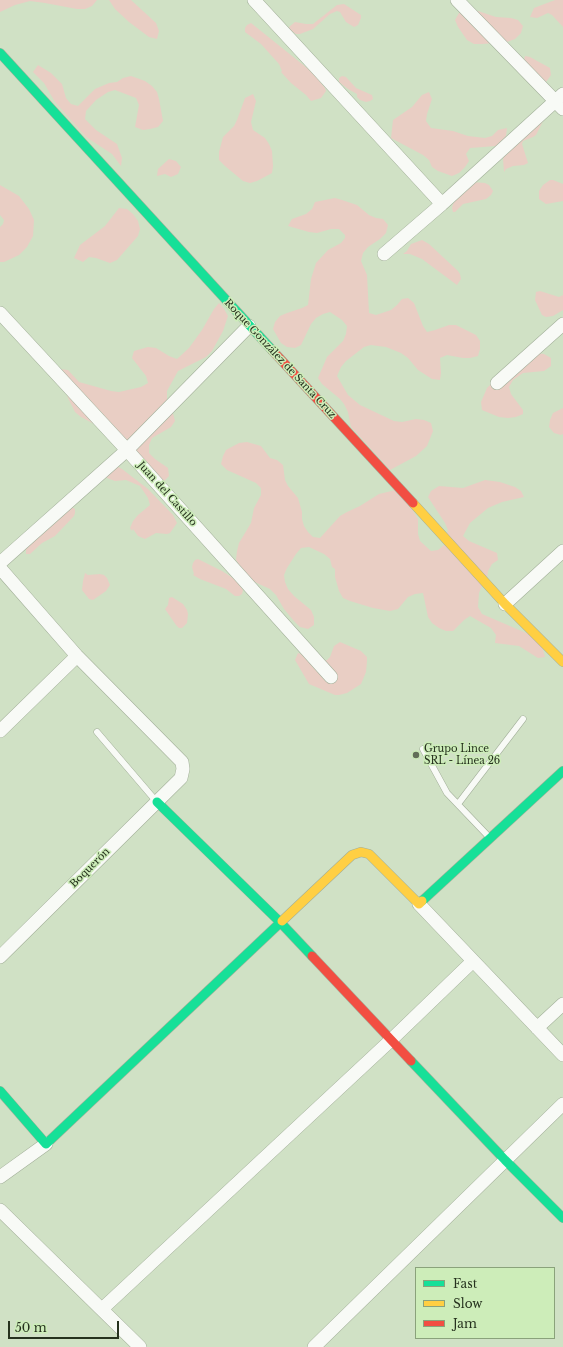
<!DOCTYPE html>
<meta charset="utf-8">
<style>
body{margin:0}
#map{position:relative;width:563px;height:1347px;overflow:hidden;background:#d0e1c5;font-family:"Libre Baskerville",serif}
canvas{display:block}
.legend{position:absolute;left:415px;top:1267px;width:140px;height:72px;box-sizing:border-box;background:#cdedb9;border:1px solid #8aa27b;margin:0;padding:5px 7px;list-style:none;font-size:12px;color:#26321e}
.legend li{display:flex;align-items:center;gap:8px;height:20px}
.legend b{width:20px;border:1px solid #8aa27b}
.scale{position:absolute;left:8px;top:1321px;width:111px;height:18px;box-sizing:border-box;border:2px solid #26321e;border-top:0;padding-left:5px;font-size:12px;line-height:14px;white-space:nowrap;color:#26321e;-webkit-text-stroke:3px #cdedb9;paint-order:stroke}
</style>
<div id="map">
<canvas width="563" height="1347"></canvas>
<ul class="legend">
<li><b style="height:5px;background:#16e098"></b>Fast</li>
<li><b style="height:5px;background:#ffcf43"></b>Slow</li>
<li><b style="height:5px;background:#f24e42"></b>Jam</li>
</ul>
<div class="scale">50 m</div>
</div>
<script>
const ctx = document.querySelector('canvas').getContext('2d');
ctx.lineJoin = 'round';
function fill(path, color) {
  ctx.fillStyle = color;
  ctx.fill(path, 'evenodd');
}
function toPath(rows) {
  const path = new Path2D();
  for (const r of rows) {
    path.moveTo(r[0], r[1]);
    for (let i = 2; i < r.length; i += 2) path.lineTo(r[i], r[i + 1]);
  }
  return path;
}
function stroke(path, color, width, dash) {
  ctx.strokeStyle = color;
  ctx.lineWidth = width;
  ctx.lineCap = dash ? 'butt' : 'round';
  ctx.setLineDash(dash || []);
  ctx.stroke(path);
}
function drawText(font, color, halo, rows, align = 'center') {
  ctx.font = font + ' "Libre Baskerville",serif';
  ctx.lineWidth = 3;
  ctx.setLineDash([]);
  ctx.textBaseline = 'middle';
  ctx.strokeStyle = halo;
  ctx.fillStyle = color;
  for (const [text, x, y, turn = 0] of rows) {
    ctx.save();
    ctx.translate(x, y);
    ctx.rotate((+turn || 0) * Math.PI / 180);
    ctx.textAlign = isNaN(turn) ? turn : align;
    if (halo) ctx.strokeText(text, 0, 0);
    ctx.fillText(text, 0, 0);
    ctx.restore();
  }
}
const green = toPath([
 [0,0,97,0,92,6,85,9,77,9,45,3,30,1,15,5,0,12],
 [109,0,131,0,156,23,159,31,157,39,149,37,129,22,115,9],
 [555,0,563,0,563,27,552,15,548,13,537,18,530,17,534,8],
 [344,4,361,15,361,18,358,25,354,27,346,22,340,12,337,11,330,14,313,29,300,34,296,34,290,30,289,27,295,22,306,24,313,24,337,5],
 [465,9,475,10,496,17,511,18,518,20,523,26,521,33,515,39,507,42,482,44,474,44,467,40,458,27,455,20,459,13],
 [251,23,312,72,325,88,326,91,321,98,311,101,306,95,291,83,281,72,282,71,279,64,261,44,245,32,245,28,247,25],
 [525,56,530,57,550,68,551,75,546,82,530,83,524,79,521,71],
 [38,65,51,73,62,84,66,98,71,104,78,106,95,89,109,83,117,82,123,78,131,76,145,81,152,86,157,92,159,99,163,121,158,127,150,129,143,130,135,127,139,105,136,98,115,90,108,92,96,100,86,111,85,119,96,130,117,144,122,158,121,166,112,154,86,137,55,102,44,83,33,72],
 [342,76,346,77,356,88,372,95,373,99,370,101,366,102,360,100,357,97,357,94,348,89,339,82,339,78],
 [429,92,432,99,427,114,426,121,431,128,453,131,468,136,485,138,492,136,498,130,507,128,506,136,501,142,496,146,470,148,466,154,469,161,465,167,459,173,452,176,438,171,432,167,429,160,423,155,391,138,393,120,412,107,422,95],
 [253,94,256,101,251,122,253,130,265,138,269,144,272,151,273,166,272,173,257,181,250,183,243,181,225,166,219,160,219,152,223,137,234,126,237,120,245,98],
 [539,120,543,121,536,135,533,137,523,141,522,144,528,163,524,165,513,166,506,169,504,172,503,159,507,148],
 [169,159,176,161,181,167,178,174,171,177,165,174,157,176,158,169],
 [550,180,553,180,563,184,563,201,546,204,539,199,539,191,543,185],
 [472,182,485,183,489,185,493,191,491,195,486,199,463,204,455,212,453,212,452,208,453,204,461,192],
 [0,185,19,196,29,209,34,220,33,236,27,247,19,255,4,262,0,262,0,227,3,224,4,220,0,215],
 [335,198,342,200,357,205,369,215,376,218,383,219,388,225,386,233,380,239,368,247,363,253,361,261,367,275,369,313,376,315,391,310,397,305,402,299,408,298,414,303,423,326,427,332,435,330,449,325,456,325,476,335,480,341,480,349,478,356,470,358,463,358,447,355,440,358,441,373,440,380,432,379,418,370,408,358,401,353,386,347,378,346,371,345,364,347,346,361,341,367,337,376,348,395,360,405,394,421,402,422,416,419,424,420,431,423,433,431,427,446,416,456,390,470,351,427,348,412,344,404,340,399,322,384,318,378,327,357,343,341,346,334,347,326,342,320,330,312,323,314,316,318,311,324,301,345,295,348,287,347,281,343,273,329,275,322,280,316,287,313,302,308,308,305,311,279,316,263,328,250,341,243,345,238,345,235,339,229,331,229,317,233,309,232,288,226,292,219,306,214,312,209,315,202],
 [119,208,127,209,133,214,138,221,140,229,138,236,117,260,110,263,96,258,89,257,83,262,74,258,80,245,105,226],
 [422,240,429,244,458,271,460,274,461,279,457,285,422,259,410,254,403,254,407,251,411,244],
 [540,291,559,297,563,295,563,310,553,316,546,317,542,315,535,300,536,292],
 [219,303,224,309,228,316,223,331,212,351,206,357,178,371,167,391,167,399,171,406,175,421,171,427,152,438,149,445,149,453,155,459,168,468,169,476,164,481,157,480,102,425,94,424,81,417,75,412,68,398,59,369,68,370,79,382,111,391,119,392,141,387,148,383,146,376,132,358,134,351,148,347,156,348,169,356,177,359,189,348,202,330,214,309],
 [536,353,544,354,551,358,551,366,544,371,523,373,513,380,509,387,511,394,523,410,523,414,516,417,508,418,499,417,482,410,481,402,487,388,490,385],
 [563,408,563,434,561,435,554,433,549,427,550,420,553,413],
 [247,442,261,446,270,458,277,460,283,465,285,480,288,486,298,498,302,512,302,519,304,526,308,532,313,537,320,538,340,516,347,512,360,506,379,494,400,489,418,519,418,534,420,541,431,551,438,550,444,545,448,530,445,523,428,497,431,491,439,486,463,488,485,480,500,482,515,487,521,491,524,497,502,502,488,508,470,523,463,536,469,541,497,553,498,560,492,564,488,571,487,579,485,578,479,593,478,607,482,614,540,639,545,657,538,658,519,646,495,643,496,635,491,628,470,616,464,620,453,631,446,631,439,628,432,623,428,617,423,593,415,594,408,597,398,609,390,611,373,608,350,601,343,598,339,591,335,577,335,569,332,567,330,559,324,554,309,547,301,548,296,554,287,568,284,575,285,582,288,589,294,596,311,610,314,617,314,625,308,629,300,627,294,621,284,609,276,595,270,589,248,579,236,560,237,551,239,543,251,523,254,508,261,495,261,488,256,483,227,470,221,464,223,456,226,450,239,443],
 [111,463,122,469,148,489,173,515,177,523,170,533,167,534,156,533,145,539,138,536,133,529,132,531,130,528,133,521,138,515,150,505,148,498,140,486,126,480,115,481,107,478,105,475],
 [72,507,75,509,75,513,74,516,55,536,42,543,30,554,26,554,26,559,26,548],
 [198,559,222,571,236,580,243,590,242,594,239,596,235,596,226,589,200,579,193,575,194,574,192,567,193,563,195,560],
 [85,573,88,575,100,574,104,575,107,578,110,585,106,591,93,600,89,599,82,590,83,581],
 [172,597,183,604,187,610,188,614,187,623,182,628,179,628,176,625,165,609,168,605,169,598],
 [340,642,361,651,367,657,367,661,366,672,361,684,347,693,339,695,335,695,309,684,295,660,298,653,323,661,327,660,330,657,334,646]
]);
const lane = toPath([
 [97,732,156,801],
 [423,749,447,793,489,837],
 [458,804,523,719]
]);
const street = toPath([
 [254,0,442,204],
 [457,0,563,109],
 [384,254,442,204,563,94],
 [0,313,127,450,331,677],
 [497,383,563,324],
 [0,563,127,450,249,326],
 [0,568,77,656,182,762,183,769,181,778,0,957],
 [505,604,563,551],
 [0,731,77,656],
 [419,904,563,1055],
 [537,1028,563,1004],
 [0,1177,46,1144],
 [0,1210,140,1347],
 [102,1309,391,1040,473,961],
 [314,1347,563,1104]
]);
const fast = toPath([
 [0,53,272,350],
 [157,802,280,922,312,956],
 [422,901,563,771],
 [411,1061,505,1160,563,1218],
 [0,1091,46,1144,282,921]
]);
const slow = toPath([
 [413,503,505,604,563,662],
 [282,921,352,855,361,852,369,854,419,904,422,901]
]);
const jam = toPath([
 [272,350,413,503],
 [312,956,411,1061]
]);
const markers = [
 [416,755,4,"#626f58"]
];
const streetNames = [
 ["Roque González de Santa Cruz",280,359,47],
 ["Juan del Castillo",167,494,48],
 ["Boquerón",90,868,-45]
];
const poiNames = [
 ["Grupo Lince",424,749],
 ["SRL - Línea 26",424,761]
];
fill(green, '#e9cec4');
stroke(lane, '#a2af99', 7);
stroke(street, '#a2af99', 14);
stroke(fast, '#a2af99', 10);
stroke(slow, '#a2af99', 10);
stroke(jam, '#a2af99', 10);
stroke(lane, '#f8faf6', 6);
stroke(street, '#f8faf6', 13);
stroke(fast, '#16e098', 9);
stroke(slow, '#ffcf43', 9);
stroke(jam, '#f24e42', 9);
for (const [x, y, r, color] of markers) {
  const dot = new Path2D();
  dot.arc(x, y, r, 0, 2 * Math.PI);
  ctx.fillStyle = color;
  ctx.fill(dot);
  stroke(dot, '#cdedb9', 1.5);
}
drawText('10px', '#26321e', '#cdedb9', streetNames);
drawText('10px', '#26321e', '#cdedb9', poiNames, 'left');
</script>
